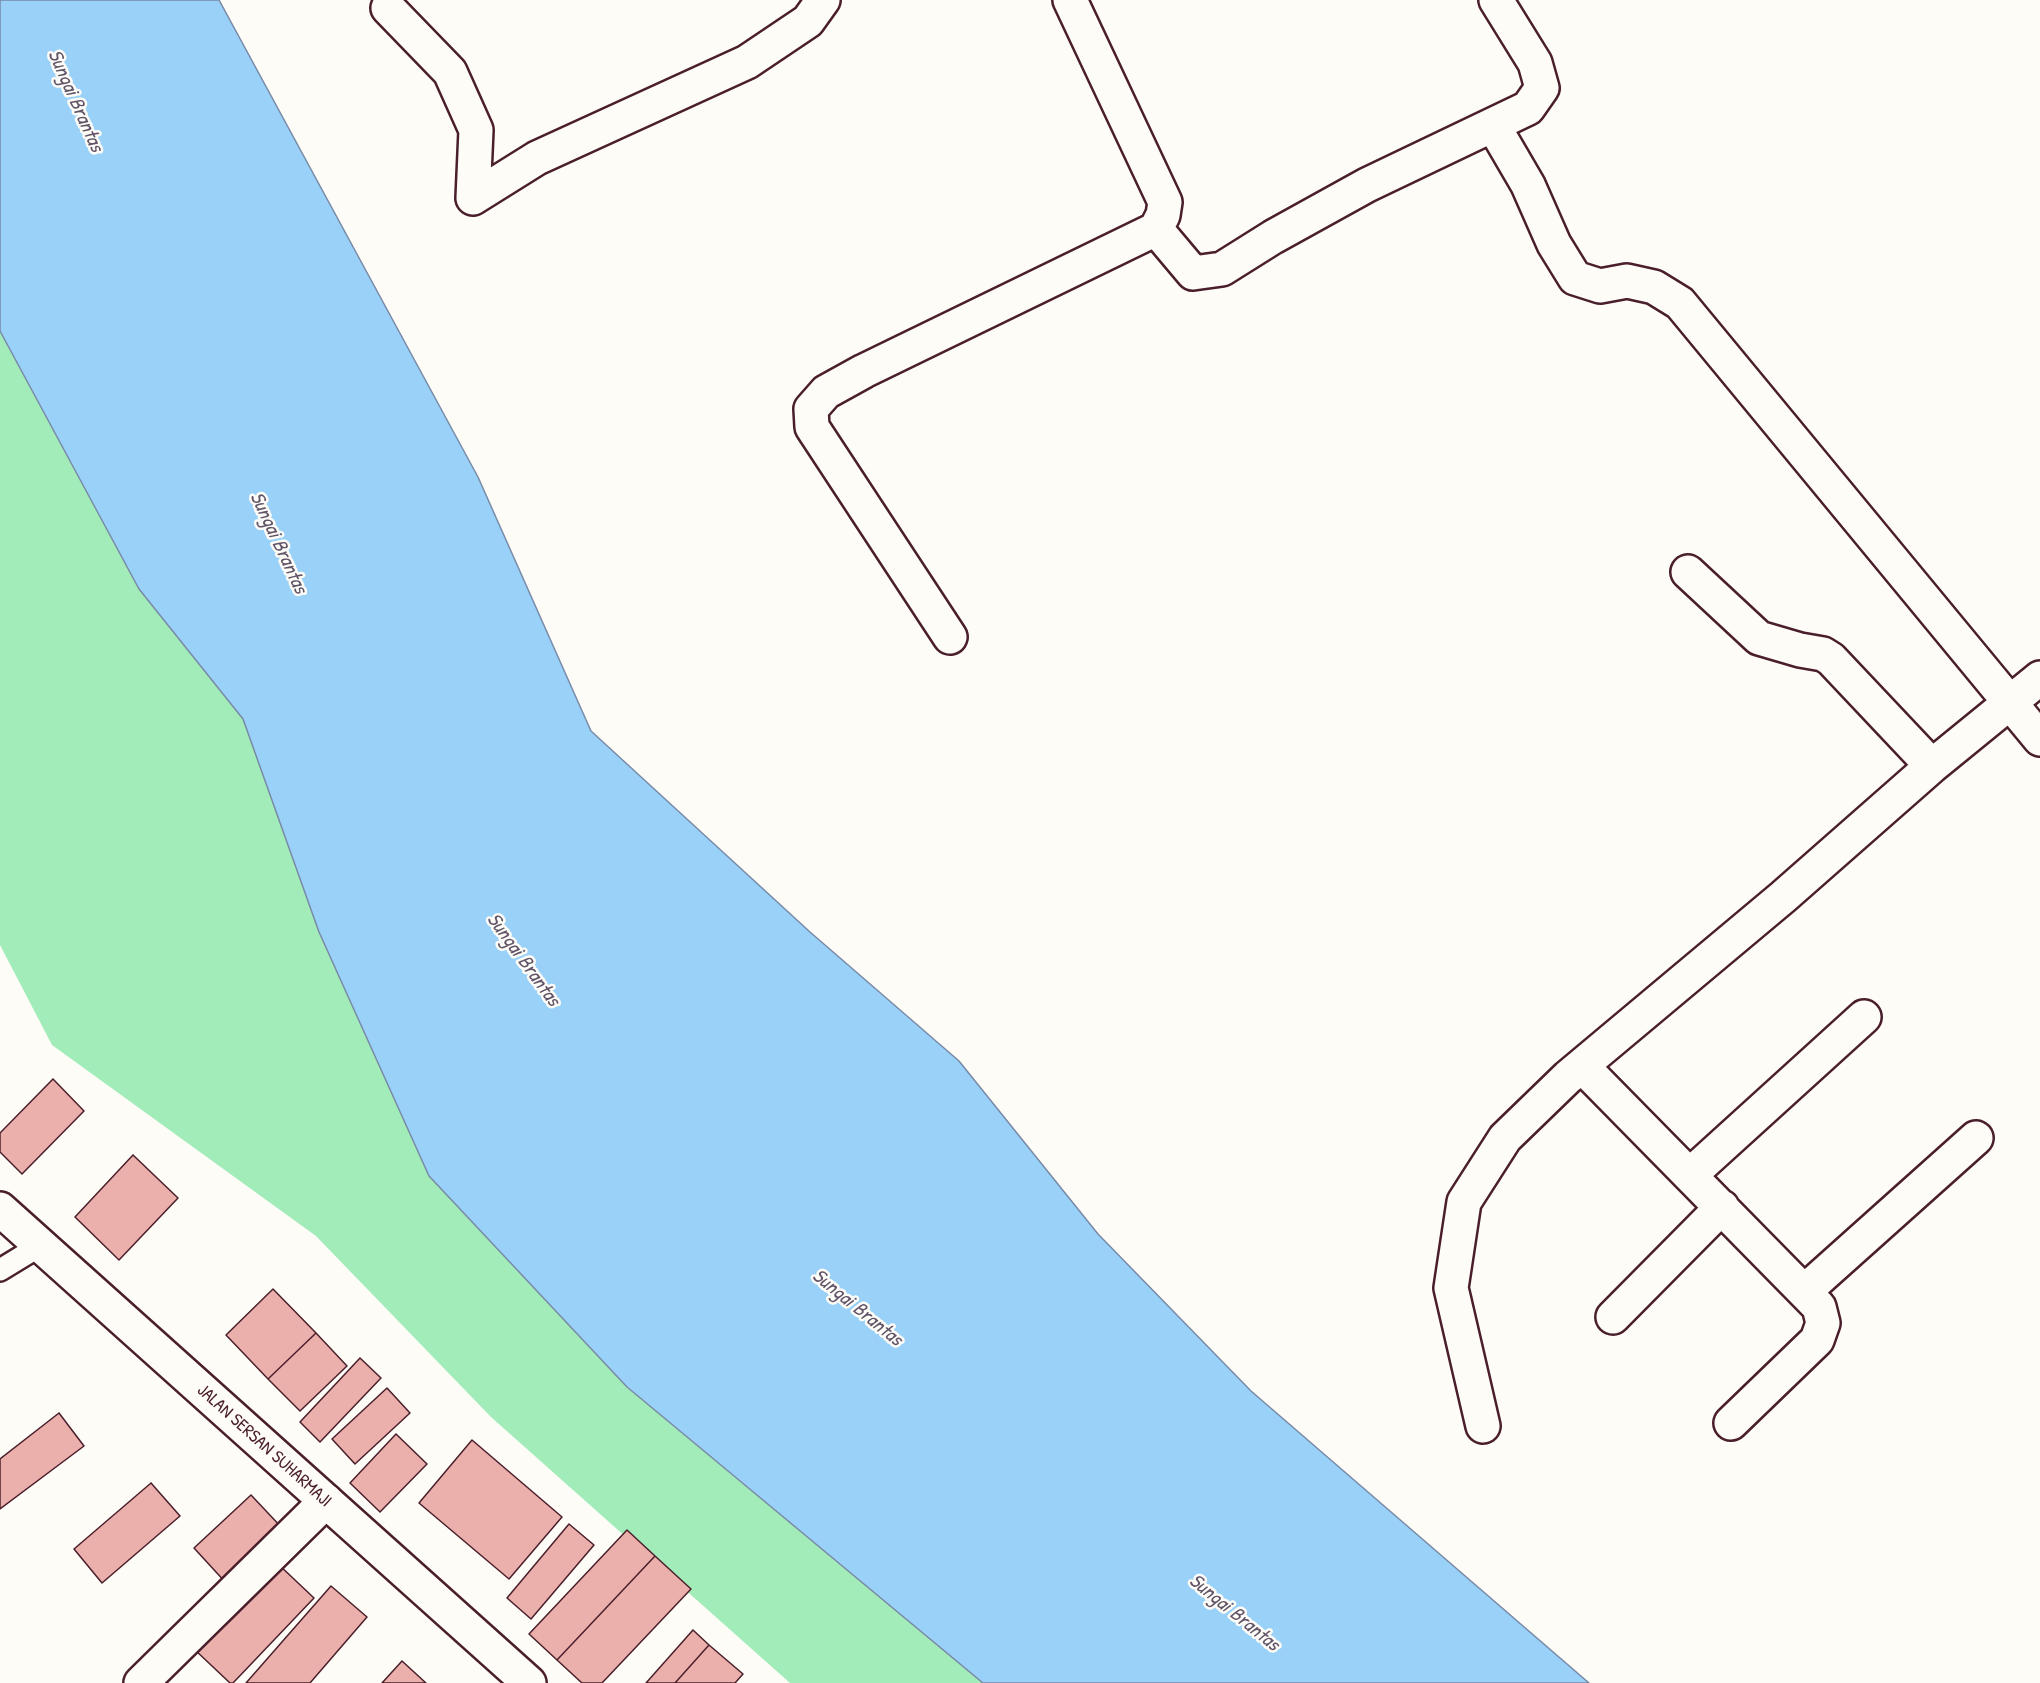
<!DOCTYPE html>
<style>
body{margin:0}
canvas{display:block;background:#fdfcf7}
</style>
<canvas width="2040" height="1683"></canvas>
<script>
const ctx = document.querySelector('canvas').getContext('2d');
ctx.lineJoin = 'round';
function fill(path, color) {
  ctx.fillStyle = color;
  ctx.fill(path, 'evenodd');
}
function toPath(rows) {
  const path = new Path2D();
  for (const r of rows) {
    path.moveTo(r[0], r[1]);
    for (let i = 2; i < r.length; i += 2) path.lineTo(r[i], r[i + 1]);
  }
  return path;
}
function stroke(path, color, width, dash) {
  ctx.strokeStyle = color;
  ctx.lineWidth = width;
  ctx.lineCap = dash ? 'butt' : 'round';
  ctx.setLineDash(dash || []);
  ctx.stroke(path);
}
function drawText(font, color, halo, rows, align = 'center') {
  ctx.font = font + ' "Patrick Hand",sans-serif';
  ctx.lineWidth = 5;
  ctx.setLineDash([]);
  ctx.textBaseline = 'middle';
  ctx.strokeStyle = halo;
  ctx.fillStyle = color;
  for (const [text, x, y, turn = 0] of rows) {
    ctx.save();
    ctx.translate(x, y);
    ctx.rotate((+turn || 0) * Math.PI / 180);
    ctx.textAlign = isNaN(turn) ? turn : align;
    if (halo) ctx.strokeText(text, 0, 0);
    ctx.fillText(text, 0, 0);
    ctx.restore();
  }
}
const green = toPath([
 [0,331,139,589,243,719,319,932,627,1387,983,1683,790,1683,491,1417,316,1236,52,1045,0,945]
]);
const water = toPath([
 [0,0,219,0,478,477,591,731,810,932,959,1061,1098,1234,1251,1391,1589,1683,983,1683,627,1387,429,1176,319,932,243,719,139,589,0,331,0,0]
]);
const building = toPath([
 [53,1079,84,1111,22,1174,0,1152,0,1133,53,1079],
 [133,1155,178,1198,119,1260,75,1217,133,1155],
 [273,1289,316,1333,268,1379,226,1335,273,1289],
 [316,1333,347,1366,300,1411,268,1379,316,1333],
 [360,1358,381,1378,320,1442,300,1422,360,1358],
 [387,1388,410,1413,355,1464,332,1439,387,1388],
 [59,1413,84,1446,0,1509,0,1459,59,1413],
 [396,1434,427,1464,380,1512,350,1483,396,1434],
 [472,1440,562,1517,509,1579,419,1503,472,1440],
 [151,1483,180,1516,102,1583,74,1549,151,1483],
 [251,1495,284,1530,227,1584,194,1548,251,1495],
 [569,1524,594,1545,531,1619,507,1598,569,1524],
 [627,1530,655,1556,557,1660,529,1634,627,1530],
 [655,1556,691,1589,602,1683,582,1683,557,1660,655,1556],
 [277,1563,314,1598,233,1683,230,1683,194,1649,277,1563],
 [331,1586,367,1617,310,1683,246,1683,331,1586],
 [693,1630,709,1645,675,1683,646,1683,693,1630],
 [709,1645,743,1674,735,1683,675,1683,709,1645],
 [402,1661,426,1683,382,1683,402,1661]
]);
const service = toPath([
 [0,1270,41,1245]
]);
const minor = toPath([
 [388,8,450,72,476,130,473,198],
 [1493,125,1528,185,1554,244,1575,278,1600,286,1627,281,1654,287,1680,303,2040,739],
 [473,198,537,158,747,62,808,21,823,0],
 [1156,229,1193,273,1222,269,1273,237,1367,185,1528,108,1542,88,1535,63,1496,0],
 [1688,572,1759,638,1800,650,1823,654,1831,659,1932,766],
 [950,637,812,427,811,409,826,392,864,371,1156,229,1163,215,1165,202,1070,0],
 [1582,1066,1819,1307,1823,1323,1817,1340,1731,1423],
 [1690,1175,1864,1017],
 [1805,1291,1976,1138],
 [1613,1317,1722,1207],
 [1483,1426,1451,1288,1464,1202,1505,1138,1568,1077,1783,897,1932,766,2040,678],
 [141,1683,326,1501]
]);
const trunk = toPath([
 [0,1209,529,1683]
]);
const streetNames = [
 ["JALAN SERSAN SUHARMAJI",264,1446,42]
];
const waterNames = [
 ["Sungai Brantas",75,101,66],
 ["Sungai Brantas",278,543,65],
 ["Sungai Brantas",523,960,54],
 ["Sungai Brantas",857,1308,39],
 ["Sungai Brantas",1234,1613,39]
];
fill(green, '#a2ecba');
fill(water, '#99d1f8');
stroke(water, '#798aa6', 1.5);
fill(building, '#ebb0ac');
stroke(building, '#4a1f2b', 1.5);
stroke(service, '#4a1f2b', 26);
stroke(minor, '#4a1f2b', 38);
stroke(trunk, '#4a1f2b', 38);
stroke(service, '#fdfcf7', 21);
stroke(minor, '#fdfcf7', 33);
stroke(trunk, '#fdfcf7', 33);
drawText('18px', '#4a1f2b', '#fdfcf7', streetNames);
drawText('italic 20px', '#625468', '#fdfcf7', waterNames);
</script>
